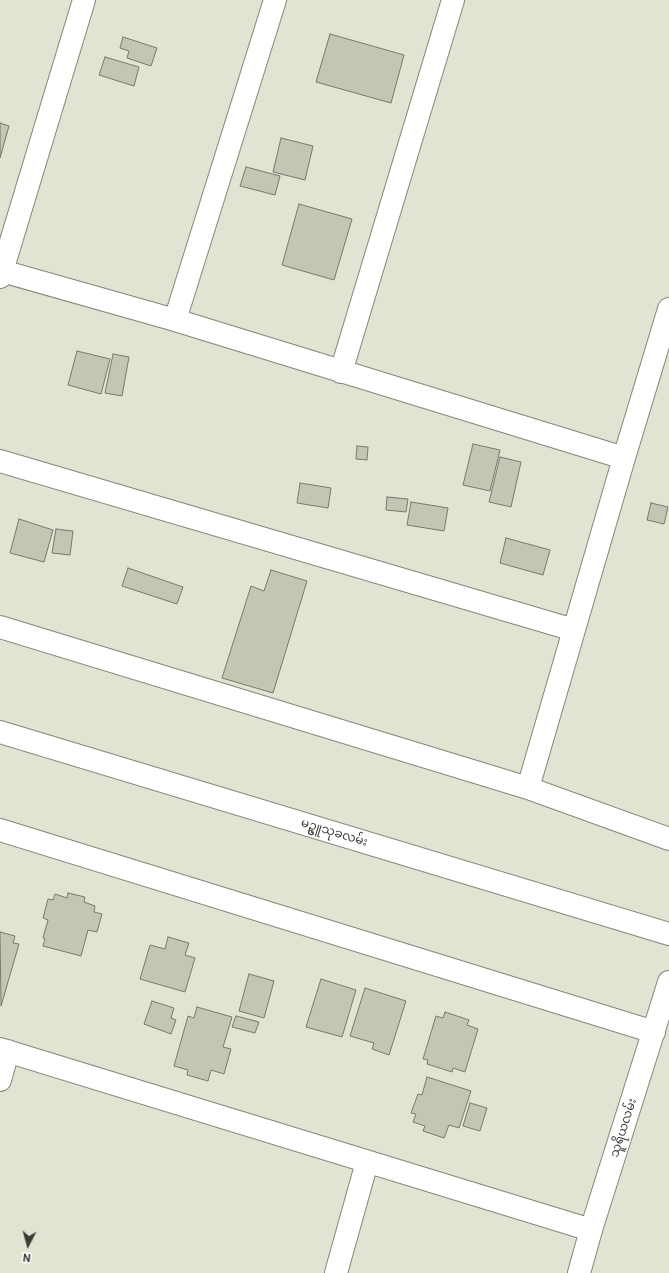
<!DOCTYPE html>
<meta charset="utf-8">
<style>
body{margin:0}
#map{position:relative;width:669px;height:1273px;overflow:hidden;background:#e3e3d3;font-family:Roboto,sans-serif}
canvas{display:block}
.north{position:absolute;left:8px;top:1225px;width:40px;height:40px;-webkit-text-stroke:3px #fff;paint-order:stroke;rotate:186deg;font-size:11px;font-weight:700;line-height:16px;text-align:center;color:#3b3c35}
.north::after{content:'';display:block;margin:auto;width:14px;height:18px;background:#3b3c35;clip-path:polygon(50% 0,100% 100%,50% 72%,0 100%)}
</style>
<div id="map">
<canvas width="669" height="1273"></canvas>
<div class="north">N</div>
</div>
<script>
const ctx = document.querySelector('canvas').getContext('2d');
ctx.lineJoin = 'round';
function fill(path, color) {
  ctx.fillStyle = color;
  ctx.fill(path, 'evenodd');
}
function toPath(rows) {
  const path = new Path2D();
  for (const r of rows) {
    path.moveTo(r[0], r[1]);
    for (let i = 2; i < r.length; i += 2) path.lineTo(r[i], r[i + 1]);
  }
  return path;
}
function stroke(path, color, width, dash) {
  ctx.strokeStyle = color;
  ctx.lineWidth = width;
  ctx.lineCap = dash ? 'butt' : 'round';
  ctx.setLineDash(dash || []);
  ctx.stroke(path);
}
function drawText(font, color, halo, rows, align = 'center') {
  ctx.font = font + ' Roboto,"Noto Sans Myanmar",sans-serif';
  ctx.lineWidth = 3;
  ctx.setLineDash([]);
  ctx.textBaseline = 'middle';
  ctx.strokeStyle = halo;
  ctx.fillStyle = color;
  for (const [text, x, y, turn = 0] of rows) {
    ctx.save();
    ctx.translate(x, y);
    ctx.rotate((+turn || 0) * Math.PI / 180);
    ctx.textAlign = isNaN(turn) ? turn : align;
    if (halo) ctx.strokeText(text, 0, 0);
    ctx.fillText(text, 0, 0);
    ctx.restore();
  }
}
const building = toPath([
 [330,34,404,55,391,103,316,82,330,34],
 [123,37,157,48,151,66,127,58,129,51,120,48,123,37],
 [105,57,139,67,134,86,99,75,105,57],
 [0,123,9,126,0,158,0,123],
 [281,138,313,146,305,180,273,172,281,138],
 [246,167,280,176,275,195,240,186,246,167],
 [299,204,352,219,334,280,282,265,299,204],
 [77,351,110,359,101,394,68,385,77,351],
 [113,354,129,357,122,396,105,393,113,354],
 [473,444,500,450,490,491,463,485,473,444],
 [357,446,368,447,367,460,356,459,357,446],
 [500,457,521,462,511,507,489,502,500,457],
 [300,483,331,488,328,508,297,503,300,483],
 [387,497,408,499,406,512,386,510,387,497],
 [411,502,448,508,444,531,407,525,411,502],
 [651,503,668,507,664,524,647,520,651,503],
 [19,519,53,530,44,562,10,553,19,519],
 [56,529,73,531,70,555,52,553,56,529],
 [506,538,550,550,543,575,500,563,506,538],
 [128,568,183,587,177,604,122,586,128,568],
 [271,570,307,581,273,693,222,678,251,586,264,591,271,570],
 [68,893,85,897,84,902,95,906,94,912,102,914,97,932,88,930,81,956,43,946,45,939,43,938,48,920,43,918,48,899,53,900,55,894,67,898,68,893],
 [0,932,15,936,13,943,19,944,1,1006,0,932],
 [168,937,189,943,185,955,195,958,185,992,140,979,150,945,165,949,168,937],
 [249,974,274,981,264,1018,239,1011,249,974],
 [321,979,356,990,342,1037,306,1027,321,979],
 [365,988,406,1001,389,1055,372,1049,374,1043,350,1036,365,988],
 [152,1001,174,1008,171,1018,176,1020,171,1034,144,1024,152,1001],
 [197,1007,232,1017,223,1047,231,1049,224,1074,211,1070,208,1081,187,1075,188,1070,174,1066,188,1016,194,1018,197,1007],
 [445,1012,469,1020,467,1025,478,1029,465,1072,453,1068,452,1072,427,1064,428,1060,423,1059,436,1016,443,1018,445,1012],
 [236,1016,259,1022,255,1033,232,1027,236,1016],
 [427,1077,471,1091,459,1128,449,1125,444,1138,423,1131,425,1126,413,1122,416,1114,411,1113,418,1094,422,1095,427,1077],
 [470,1103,487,1108,480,1131,463,1126,470,1103]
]);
const minor = toPath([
 [2,271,84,0],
 [0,277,2,271,175,320,624,458],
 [175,320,275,0],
 [341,372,453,0],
 [0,461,574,630],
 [0,627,528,788,624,458,669,309],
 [528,788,669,839],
 [0,830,654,1032],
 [0,1049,591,1230],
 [0,1080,8,1051],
 [336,1273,367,1162]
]);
const tertiary = toPath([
 [0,732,669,934],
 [579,1273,591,1230,669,982]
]);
const streetNames = [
 ["မဥ္ဇူသုခလမ်း",334,833,17],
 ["သူရိယလမ်း",624,1128,-72]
];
fill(building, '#c4c5b5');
stroke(building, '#79796b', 1);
stroke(minor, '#868678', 24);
stroke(tertiary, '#868678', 24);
stroke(minor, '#fff', 22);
stroke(tertiary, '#fff', 22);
drawText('12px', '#3b3c35', '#fff', streetNames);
</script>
